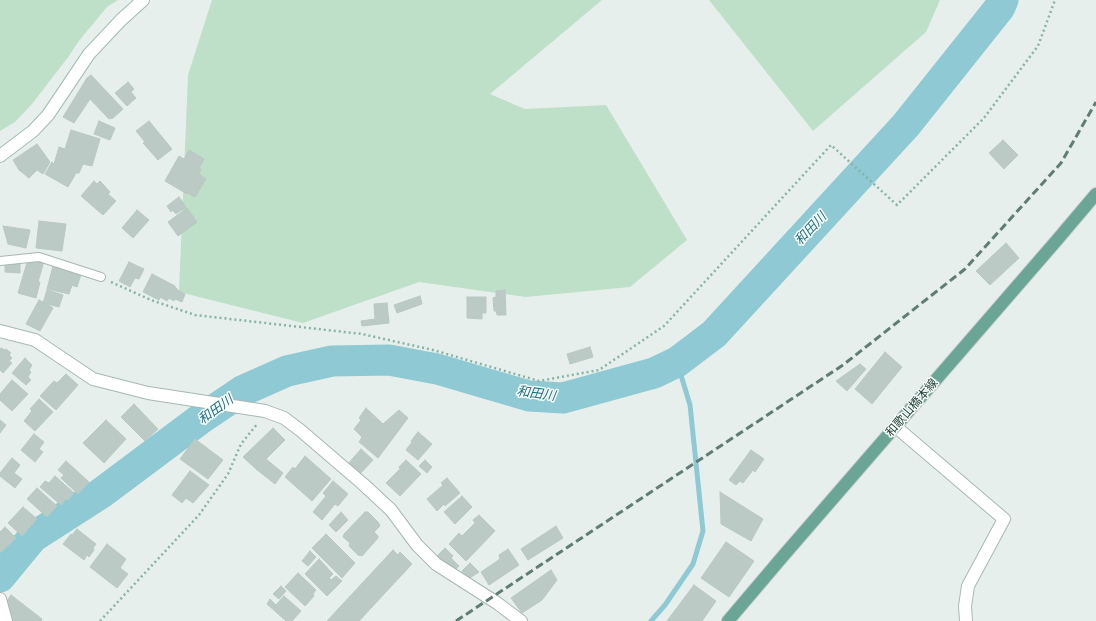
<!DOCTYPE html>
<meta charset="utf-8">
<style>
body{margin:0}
canvas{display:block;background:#e6efeb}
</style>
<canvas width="1096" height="621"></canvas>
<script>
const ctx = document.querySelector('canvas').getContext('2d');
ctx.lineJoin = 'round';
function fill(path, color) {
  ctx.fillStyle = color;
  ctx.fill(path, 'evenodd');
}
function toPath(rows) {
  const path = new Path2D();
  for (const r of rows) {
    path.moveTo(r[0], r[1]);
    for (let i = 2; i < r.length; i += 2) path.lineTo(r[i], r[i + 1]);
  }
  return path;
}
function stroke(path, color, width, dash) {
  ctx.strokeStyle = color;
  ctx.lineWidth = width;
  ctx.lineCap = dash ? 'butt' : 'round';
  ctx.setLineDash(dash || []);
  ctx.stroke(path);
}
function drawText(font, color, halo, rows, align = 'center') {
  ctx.font = font + ' Manrope,"Noto Sans JP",sans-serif';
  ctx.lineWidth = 3;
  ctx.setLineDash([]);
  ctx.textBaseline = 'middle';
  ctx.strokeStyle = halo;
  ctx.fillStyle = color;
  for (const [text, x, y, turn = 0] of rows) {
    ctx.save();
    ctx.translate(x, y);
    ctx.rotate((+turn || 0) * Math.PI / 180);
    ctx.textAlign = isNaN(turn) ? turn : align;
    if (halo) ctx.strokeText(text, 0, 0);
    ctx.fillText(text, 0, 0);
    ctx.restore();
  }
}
const green = toPath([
 [0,0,118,0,107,7,78,42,69,56,32,104,15,122,0,131],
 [212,0,602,0,490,94,525,109,606,105,687,240,630,287,526,297,419,282,303,323,179,292,188,75],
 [709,0,940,0,926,32,813,131]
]);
const stream = toPath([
 [651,621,665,605,693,564,703,531,690,405,677,362]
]);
const river = toPath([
 [0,577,33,537,100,494,199,420,242,391,287,371,332,361,389,360,437,369,529,396,563,398,654,373,677,362,714,334,906,125,1000,7,1003,0]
]);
const building = toPath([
 [91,75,123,109,112,119,111,118,109,119,90,99,74,123,63,117,87,78,91,75],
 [128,82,134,89,131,92,136,98,127,106,115,93,128,82],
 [99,121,115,128,110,140,94,134,99,121],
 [149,121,172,149,158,160,143,143,145,142,136,131,149,121],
 [71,130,100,139,92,166,83,164,79,173,76,173,68,187,45,174,52,162,54,164,59,147,65,149,71,130],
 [1003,140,1018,155,1004,169,989,153,1003,140],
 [37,144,50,162,43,174,37,170,29,178,19,170,13,160,37,144],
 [189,150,204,159,199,168,201,169,199,174,206,179,195,197,188,193,187,194,165,181,179,156,184,159,189,150],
 [94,181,97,184,100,181,110,192,108,194,116,201,103,215,81,196,94,181],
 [179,197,186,207,176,214,172,210,171,212,167,206,179,197],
 [187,208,197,222,178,236,168,222,187,208],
 [137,210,149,220,133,238,122,228,137,210],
 [39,221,66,224,62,251,36,248,39,221],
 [3,226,30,230,26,248,8,244,3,226],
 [1006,243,1019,258,990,285,976,271,1006,243],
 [29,256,44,261,38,282,40,282,36,298,18,293,29,256],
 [5,260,20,262,20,273,5,272,5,260],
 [54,262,82,271,77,287,72,285,69,294,47,289,54,262],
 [129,262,144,269,139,279,135,278,130,287,119,281,129,262],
 [152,274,175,286,175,287,179,291,185,294,182,302,175,299,174,301,169,298,167,301,160,297,159,300,143,292,152,274],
 [47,290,63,295,59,307,43,303,47,290],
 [505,290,506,315,497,315,496,311,494,311,493,298,496,297,496,291,505,290],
 [420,296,422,304,397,313,394,305,420,296],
 [467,297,486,297,486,313,482,313,482,319,467,318,467,297],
 [39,300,53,308,40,331,26,324,39,300],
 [387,303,389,323,362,326,361,321,375,319,374,304,387,303],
 [590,347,593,357,570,364,567,354,590,347],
 [2,348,4,350,6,349,11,353,9,355,12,358,9,361,12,363,3,373,0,370,0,349,2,348],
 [885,352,902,367,872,404,855,389,885,352],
 [25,358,32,365,29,370,31,372,28,377,31,380,26,385,12,373,25,358],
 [860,364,866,369,847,391,836,381,860,364],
 [66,374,78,385,56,410,40,396,54,381,57,383,66,374],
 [12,380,28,394,12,411,0,400,0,394,12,380],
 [39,399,53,412,35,431,24,421,32,411,30,409,39,399],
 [134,404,158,429,145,441,121,417,134,404],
 [366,408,383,424,399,410,408,418,378,458,359,442,362,437,354,429,361,420,359,418,366,408],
 [0,420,6,425,0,433,0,420],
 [106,420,126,439,104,463,83,443,106,420],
 [273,428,285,440,266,459,283,473,275,484,256,469,243,457,273,428],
 [418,432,432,444,418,460,406,450,412,442,411,441,418,432],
 [34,434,44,442,39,449,43,452,35,462,21,450,34,434],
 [195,439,223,460,208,479,180,459,195,439],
 [361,449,373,460,359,475,348,464,361,449],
 [751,450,764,459,755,472,753,470,743,483,740,481,736,485,729,480,751,450],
 [305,456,331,479,312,501,285,477,293,467,295,469,305,456],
 [12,458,20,465,14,473,22,479,15,488,0,476,0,473,12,458],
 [406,460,421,474,400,496,386,483,400,469,399,467,406,460],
 [425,460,432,467,427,473,419,466,425,460],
 [66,461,89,482,78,494,61,478,64,475,58,470,66,461],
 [190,471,209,485,193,503,186,498,182,503,172,495,190,471],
 [55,476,74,493,68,500,66,499,61,505,40,487,45,481,49,483,55,476],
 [447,478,460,493,445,506,444,504,437,511,427,499,443,485,441,483,447,478],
 [333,481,348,494,338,506,335,504,322,520,313,512,326,496,323,493,333,481],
 [37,488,57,506,47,517,27,499,37,488],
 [720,492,763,519,751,541,721,524,720,492],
 [462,496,472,507,455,524,444,512,462,496],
 [23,507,37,519,22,536,8,523,23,507],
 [341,512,348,520,336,532,329,525,341,512],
 [365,512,368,512,378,522,380,526,374,532,378,536,378,538,362,556,358,555,350,547,349,545,350,543,343,537,344,534,365,512],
 [479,515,495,531,466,561,449,544,459,533,462,536,475,523,473,520,479,515],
 [556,526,563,538,528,560,521,549,556,526],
 [5,527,16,538,0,553,0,532,5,527],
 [77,529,96,544,93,548,94,550,89,557,87,555,84,560,63,544,71,534,72,535,77,529],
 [326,534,355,563,342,578,312,548,326,534],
 [726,542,754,561,729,597,701,578,726,542],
 [107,544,126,559,120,568,128,574,117,588,90,567,107,544],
 [445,548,453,556,451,558,459,566,454,571,437,556,445,548],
 [508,549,519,565,489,585,481,572,500,559,499,555,508,549],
 [393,550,398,555,400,552,412,564,359,621,327,621,393,550],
 [310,551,316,557,308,566,302,561,310,551],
 [319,559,333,574,329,578,331,580,336,576,342,581,327,596,305,574,319,559],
 [470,563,479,572,468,579,462,571,470,563],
 [551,570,557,580,542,600,522,613,511,598,551,570],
 [298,573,316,590,313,594,314,596,305,606,285,587,298,573],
 [694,585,716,601,702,621,667,621,694,585],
 [281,586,286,591,279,599,273,594,281,586],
 [11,595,42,619,41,621,12,621,5,615,10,608,5,604,11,595],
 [284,596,301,611,292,621,286,621,267,604,270,599,276,605,284,596]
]);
const path = toPath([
 [111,282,151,300,195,315,362,334,433,350,539,381,599,370,664,326,831,145,897,205,984,118,1038,46,1055,0],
 [100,621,199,515,228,474,241,444,258,423]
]);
const lane = toPath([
 [0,261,39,257,101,277]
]);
const street = toPath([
 [0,331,35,340,93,379,148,393,265,411,284,418,300,430,363,484,391,510,417,545,436,564,497,603,521,621],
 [896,427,1004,519,968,586,965,606,966,621],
 [0,599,6,621]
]);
const secondary = toPath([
 [0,156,33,131,48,115,89,54,121,20,143,0]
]);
const primary = toPath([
 [728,621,784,555,1057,240,1096,194]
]);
const rail = toPath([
 [456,621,843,365,965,269,1061,163,1096,102]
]);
const streetNames = [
 ["和歌山橋本線",912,408,-49]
];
const waterNames = [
 ["和田川",811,229,-47],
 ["和田川",536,394,8],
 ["和田川",216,410,-36]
];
fill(green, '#bfe0c8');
stroke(stream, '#8ec9d4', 5);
stroke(river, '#8ec9d4', 31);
fill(building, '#bbcac4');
stroke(building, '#b8c9c2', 1);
stroke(lane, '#a8b8b2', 10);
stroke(street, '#a8b8b2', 14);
stroke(secondary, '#a4bbb3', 14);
stroke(primary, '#c2cac8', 14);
stroke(path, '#86b3a5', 2.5, [2, 3]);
stroke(lane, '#fff', 8);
stroke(street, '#fff', 12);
stroke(secondary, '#fff', 12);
stroke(primary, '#6aa596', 12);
stroke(rail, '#5f7d75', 3, [8, 4]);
drawText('12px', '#24423a', '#f7fbf9', streetNames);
drawText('italic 13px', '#1c6f80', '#f7fbf9', waterNames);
</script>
